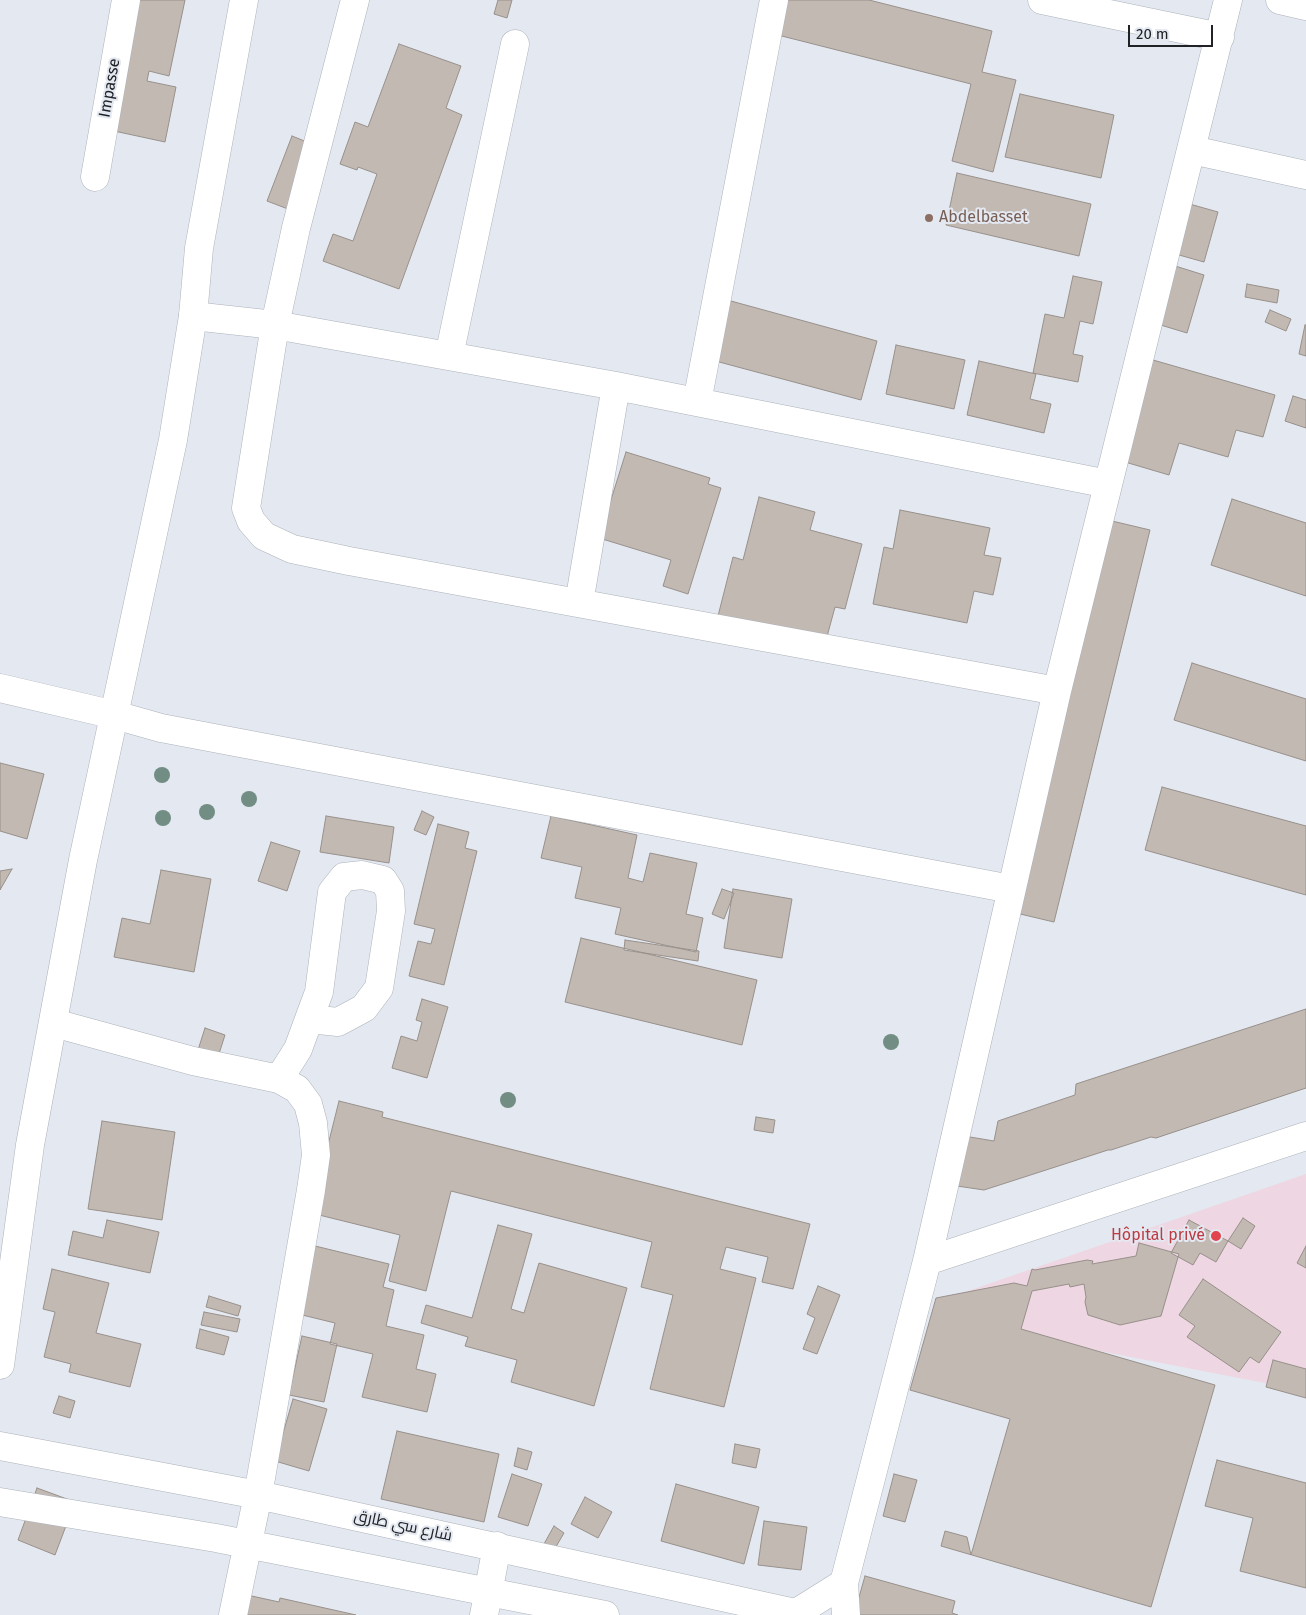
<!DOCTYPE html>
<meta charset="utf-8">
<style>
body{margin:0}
#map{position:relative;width:1306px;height:1615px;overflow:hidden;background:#e3e8f1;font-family:"Fira Sans",sans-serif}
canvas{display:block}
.scale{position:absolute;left:1128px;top:25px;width:85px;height:22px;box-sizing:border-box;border:2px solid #212226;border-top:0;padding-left:6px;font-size:15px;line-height:18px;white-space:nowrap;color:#212226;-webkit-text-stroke:4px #e3e8f1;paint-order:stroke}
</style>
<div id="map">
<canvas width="1306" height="1615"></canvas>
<div class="scale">20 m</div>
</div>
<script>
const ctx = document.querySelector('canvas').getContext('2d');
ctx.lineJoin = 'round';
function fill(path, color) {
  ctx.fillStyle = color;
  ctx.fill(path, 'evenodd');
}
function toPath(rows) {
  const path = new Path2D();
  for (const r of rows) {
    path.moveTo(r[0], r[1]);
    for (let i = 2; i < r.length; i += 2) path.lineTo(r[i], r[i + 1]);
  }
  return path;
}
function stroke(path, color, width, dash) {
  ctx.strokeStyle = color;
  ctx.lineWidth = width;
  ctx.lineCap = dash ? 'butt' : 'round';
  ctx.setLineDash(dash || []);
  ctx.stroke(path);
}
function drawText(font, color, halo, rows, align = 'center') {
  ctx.font = font + ' "Fira Sans",Cairo,sans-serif';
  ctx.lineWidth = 4;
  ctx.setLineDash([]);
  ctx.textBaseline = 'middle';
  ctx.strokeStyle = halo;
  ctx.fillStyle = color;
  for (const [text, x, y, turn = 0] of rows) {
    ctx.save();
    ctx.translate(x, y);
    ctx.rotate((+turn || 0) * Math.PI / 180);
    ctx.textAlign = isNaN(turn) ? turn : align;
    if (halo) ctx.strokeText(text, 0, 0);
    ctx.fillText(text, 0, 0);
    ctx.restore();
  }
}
const medical = toPath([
 [1306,1174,1306,1391,940,1320,945,1299]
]);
const building = toPath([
 [114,0,185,0,169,76,149,71,147,81,176,87,165,142,91,126,114,0],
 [498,0,512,0,507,18,494,14,498,0],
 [778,0,869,0,992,31,982,72,1016,80,993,172,952,161,971,84,770,33,778,0],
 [399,44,461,66,446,108,462,115,399,289,323,261,333,234,353,241,377,174,358,167,357,170,340,164,355,122,368,127,399,44],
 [1020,94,1114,115,1101,178,1005,157,1020,94],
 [292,136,312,144,288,209,267,201,292,136],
 [957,173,1091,204,1079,256,946,225,957,173],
 [1186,203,1218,212,1204,262,1172,253,1186,203],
 [1172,265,1204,275,1187,333,1154,323,1172,265],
 [1073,276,1102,282,1093,324,1080,321,1073,354,1083,356,1078,382,1033,373,1045,314,1064,318,1073,276],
 [1247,284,1279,290,1277,303,1245,297,1247,284],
 [709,295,877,341,861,400,693,355,709,295],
 [1270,310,1291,319,1286,331,1265,322,1270,310],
 [1305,325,1306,325,1306,356,1299,354,1305,325],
 [896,345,965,360,954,409,886,394,896,345],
 [1153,360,1275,395,1263,437,1236,430,1228,457,1179,443,1169,475,1125,462,1153,360],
 [979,361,1036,374,1030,399,1051,404,1044,433,967,415,979,361],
 [1293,396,1306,400,1306,428,1285,421,1293,396],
 [626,452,710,478,708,484,721,488,688,594,663,586,671,560,599,538,626,452],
 [759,497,815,512,810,530,862,544,845,609,835,607,825,644,718,616,733,557,743,560,759,497],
 [1232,499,1306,523,1306,596,1211,565,1232,499],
 [900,510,990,528,984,555,1001,558,993,595,974,591,967,623,873,604,884,547,893,549,900,510],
 [1112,521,1150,530,1054,922,1016,913,1112,521],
 [1192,663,1306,699,1306,761,1174,720,1192,663],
 [0,763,44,774,27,839,0,831,0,763],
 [1162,787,1306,826,1306,895,1145,850,1162,787],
 [422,811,434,817,426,835,414,830,422,811],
 [326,816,394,827,389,863,320,852,326,816],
 [551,816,637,835,628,878,643,882,650,853,697,863,686,914,703,918,696,952,615,934,621,908,575,898,582,867,541,858,551,816],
 [438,824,469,832,465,848,477,851,444,985,409,976,418,941,431,944,435,929,414,924,438,824],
 [271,842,300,851,287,891,258,881,271,842],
 [12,869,0,890,0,871,12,869],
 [161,870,211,879,194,972,114,957,122,918,150,924,161,870],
 [722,889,734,893,724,919,712,914,722,889],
 [733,889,792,899,782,958,724,948,733,889],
 [581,938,757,980,742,1045,565,1002,581,938],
 [625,940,699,951,698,961,624,950,625,940],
 [422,999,448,1007,427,1078,392,1068,401,1036,417,1041,422,1022,416,1020,422,999],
 [1306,1009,1306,1088,1156,1138,1151,1137,1111,1150,1108,1150,984,1190,957,1186,964,1139,970,1137,994,1141,998,1121,1075,1095,1076,1084,1306,1009],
 [205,1028,225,1035,218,1057,198,1050,205,1028],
 [339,1101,383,1112,382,1117,810,1224,793,1289,762,1282,768,1257,726,1247,720,1269,756,1278,724,1407,650,1389,673,1295,641,1287,652,1242,451,1191,426,1291,389,1281,400,1235,311,1213,339,1101],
 [756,1117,775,1120,773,1133,754,1130,756,1117],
 [102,1121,175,1132,162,1220,88,1209,102,1121],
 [1243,1218,1255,1226,1241,1249,1228,1241,1243,1218],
 [107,1220,159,1232,150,1273,68,1255,73,1231,103,1238,107,1220],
 [1189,1220,1228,1241,1216,1262,1200,1253,1193,1265,1171,1253,1189,1220],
 [498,1225,532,1234,511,1309,524,1313,539,1263,627,1288,594,1406,511,1382,517,1360,465,1346,468,1337,421,1323,426,1305,472,1318,498,1225],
 [1139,1243,1179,1254,1161,1316,1120,1325,1088,1315,1085,1302,1086,1297,1084,1284,1070,1287,1069,1284,1032,1291,1021,1329,1215,1385,1151,1607,941,1546,945,1531,967,1537,971,1555,1010,1419,910,1390,936,1298,1014,1283,1027,1286,1032,1269,1035,1270,1087,1260,1093,1261,1092,1264,1136,1256,1139,1243],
 [311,1245,389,1264,383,1287,394,1290,386,1326,424,1335,416,1369,436,1374,427,1412,362,1397,373,1354,330,1344,335,1323,294,1313,311,1245],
 [1306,1246,1306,1268,1297,1263,1306,1246],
 [52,1269,109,1283,96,1333,141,1344,130,1387,69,1372,71,1364,44,1357,55,1312,43,1309,52,1269],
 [1203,1279,1281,1332,1259,1363,1250,1357,1239,1372,1187,1337,1195,1326,1179,1315,1203,1279],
 [818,1286,840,1295,817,1354,803,1349,815,1318,807,1314,818,1286],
 [209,1296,241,1306,238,1316,206,1307,209,1296],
 [204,1312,240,1319,237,1332,201,1325,204,1312],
 [200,1329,229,1337,224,1355,196,1348,200,1329],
 [302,1336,337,1344,324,1402,289,1395,302,1336],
 [1273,1360,1306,1369,1306,1398,1266,1387,1273,1360],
 [59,1396,75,1401,70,1418,53,1413,59,1396],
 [293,1399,327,1409,309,1471,275,1461,293,1399],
 [397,1431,499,1454,484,1522,381,1499,397,1431],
 [735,1444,760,1449,756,1468,732,1463,735,1444],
 [518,1448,532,1452,527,1470,514,1466,518,1448],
 [1217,1460,1306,1483,1306,1588,1240,1571,1253,1518,1205,1506,1217,1460],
 [512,1474,542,1484,528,1526,498,1517,512,1474],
 [894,1474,917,1480,905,1522,883,1516,894,1474],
 [676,1484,759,1507,744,1564,661,1541,676,1484],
 [37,1488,75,1502,55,1555,18,1540,37,1488],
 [585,1497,612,1512,598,1538,571,1524,585,1497],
 [764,1521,807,1527,801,1570,758,1565,764,1521],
 [554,1526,564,1533,550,1557,540,1551,554,1526],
 [865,1576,955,1601,952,1613,958,1615,854,1615,865,1576],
 [229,1591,279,1602,280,1598,356,1615,224,1615,229,1591]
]);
const minor = toPath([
 [355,0,296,228,275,325,246,508,251,521,264,536,292,549,349,561,1057,691],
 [1042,0,1220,37],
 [1280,0,1306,6],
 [1192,150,1306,175],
 [95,177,126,0],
 [193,316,275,325,616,386,1108,484],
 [449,356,515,44],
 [697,402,774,0],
 [579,603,616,386],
 [0,688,115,715,161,728,1011,889],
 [54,1023,193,1061,279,1079,297,1089,308,1104,313,1123,316,1155,311,1190,258,1495,233,1615],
 [279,1079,298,1049,309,1019,319,992,332,892,344,877,362,875,383,880,390,891,391,911,379,988,364,1008,338,1022,309,1019],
 [927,1261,1306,1136],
 [0,1446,258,1495,804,1615],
 [0,1502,216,1538,605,1615],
 [484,1615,497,1546],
 [793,1615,844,1583],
 [846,1615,844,1583,927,1261,1057,691,1228,0]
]);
const major = toPath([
 [0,1365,30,1145,83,860,173,440,193,316,199,248,244,0]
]);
const trees = [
 [162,775],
 [249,799],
 [207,812],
 [163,818],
 [891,1042],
 [508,1100]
];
const markers = [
 [929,218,5,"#8d6e63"],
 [1216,1236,6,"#e0444e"]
];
const streetNames = [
 ["Impasse",110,88,-80],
 ["شارع سي طارق",403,1526,12]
];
const educationNames = [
 ["Abdelbasset",939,218]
];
const healthNames = [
 ["Hôpital privé",1205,1236]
];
fill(medical, '#eed6e2');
fill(building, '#c2b9b3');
stroke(building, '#98908a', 1);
stroke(minor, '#adb2ba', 29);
stroke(major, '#adb2ba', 29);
stroke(minor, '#fff', 28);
stroke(major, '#fff', 28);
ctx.fillStyle = '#728d83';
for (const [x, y] of trees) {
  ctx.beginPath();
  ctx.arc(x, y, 8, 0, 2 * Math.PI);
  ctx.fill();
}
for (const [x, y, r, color] of markers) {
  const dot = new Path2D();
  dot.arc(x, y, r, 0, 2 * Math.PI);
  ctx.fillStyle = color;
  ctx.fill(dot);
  stroke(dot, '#e3e8f1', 2);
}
drawText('16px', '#212226', '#e3e8f1', streetNames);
drawText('16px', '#785e54', '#e3e8f1', educationNames, 'left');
drawText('16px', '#be3a42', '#e3e8f1', healthNames, 'right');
</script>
